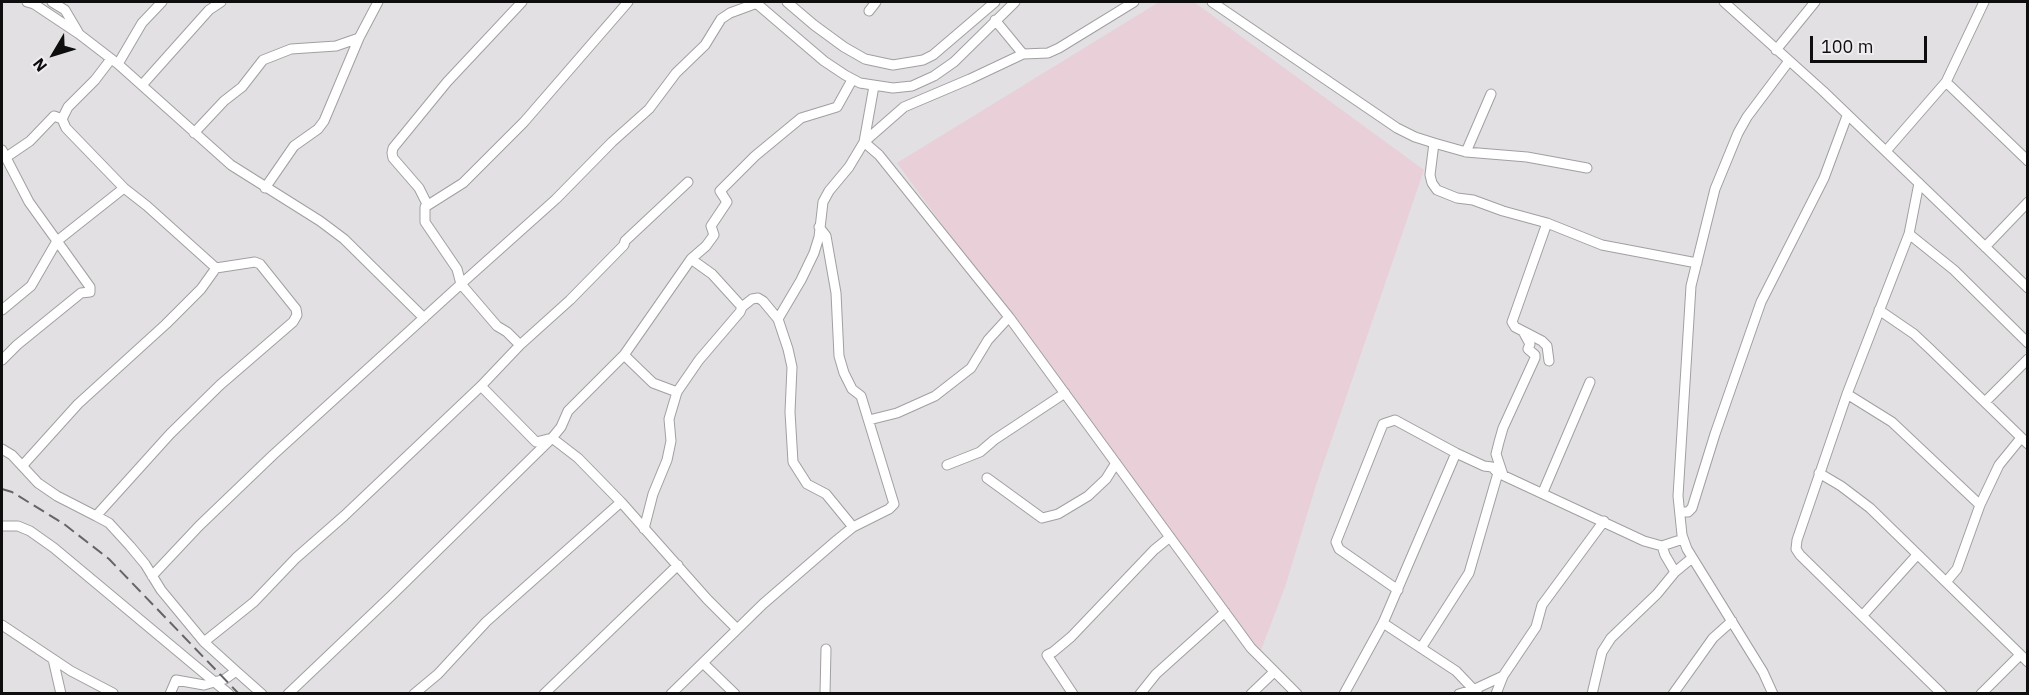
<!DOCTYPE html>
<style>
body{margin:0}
#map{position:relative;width:2029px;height:695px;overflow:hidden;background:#e2e0e3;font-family:"IBM Plex Sans",sans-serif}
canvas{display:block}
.frame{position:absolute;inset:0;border:3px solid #0f0e0f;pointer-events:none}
.north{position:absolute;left:24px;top:24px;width:60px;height:60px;-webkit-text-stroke:4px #f0edf1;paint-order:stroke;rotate:232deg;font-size:16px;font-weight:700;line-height:24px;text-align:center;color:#0f0e0f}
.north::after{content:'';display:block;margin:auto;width:21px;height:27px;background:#0f0e0f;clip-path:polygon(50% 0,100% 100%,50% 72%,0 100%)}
.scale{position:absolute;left:1810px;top:36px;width:117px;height:27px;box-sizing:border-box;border:3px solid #0f0e0f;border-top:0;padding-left:8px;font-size:18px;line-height:21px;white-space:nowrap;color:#0f0e0f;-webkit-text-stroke:4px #f0edf1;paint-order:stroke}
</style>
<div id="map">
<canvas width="2029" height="695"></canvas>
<div class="frame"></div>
<div class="north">N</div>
<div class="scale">100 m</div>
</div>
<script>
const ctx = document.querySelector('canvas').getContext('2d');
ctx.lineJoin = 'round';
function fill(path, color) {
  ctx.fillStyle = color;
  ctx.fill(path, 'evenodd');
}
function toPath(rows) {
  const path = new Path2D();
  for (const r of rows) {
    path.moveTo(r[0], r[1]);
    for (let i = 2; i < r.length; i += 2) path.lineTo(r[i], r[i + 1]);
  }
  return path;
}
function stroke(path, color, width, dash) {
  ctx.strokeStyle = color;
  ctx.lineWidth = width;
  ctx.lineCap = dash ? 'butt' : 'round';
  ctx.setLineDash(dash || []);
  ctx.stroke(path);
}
const industrial = toPath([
 [1159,2,1194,2,1424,170,1317,482,1285,587,1259,655,897,163]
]);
const street = toPath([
 [27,2,34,4,79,34,118,64,231,165,320,221,344,239,424,318],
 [52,2,65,10,78,32],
 [755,2,824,61,845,75,860,83,893,88,912,86,934,76,954,62,1015,2],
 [787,2,814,25,844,47,865,59,893,65,923,60,933,55,995,2],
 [1212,2,1397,128,1415,137,1434,143,1430,175,1432,183,1437,190,1457,198,1473,200,1503,211,1547,223],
 [1724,2,1823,91,2028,288],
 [869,11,876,2],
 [995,20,1023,54],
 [1776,50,1815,2],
 [111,59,95,80,68,107,62,119,66,128,124,188],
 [118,64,142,23,162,2],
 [1946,82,1984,2],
 [142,85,209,10,221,2],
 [194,133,224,101,242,87,263,60,291,49,336,46,359,38],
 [864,142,879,155,1009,317,1251,648,1297,694],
 [864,142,874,86],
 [1434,143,1466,152,1527,157,1587,168],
 [2,150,29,202,57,241,31,286,2,310],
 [1886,151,1946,82,2028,161],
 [1466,152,1491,94],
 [5,158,30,141,54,116,62,119],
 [1919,183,1909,234,1847,394,1797,540,1796,549,1800,555,1942,694],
 [265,188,294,146,318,129,324,121,359,38,378,2],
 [427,204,419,188,393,158,392,153,393,148,447,82,522,2],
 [1909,234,1954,270,2028,343],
 [1985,247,2028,202],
 [691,259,712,274,742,307],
 [1879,310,1914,334,1930,349,2028,444],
 [778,319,801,280,814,253,819,237,823,202,829,191,849,167,864,142,904,107,970,79,1023,54,1048,53,1059,48,1134,2],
 [520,345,507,332,497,326,461,284,556,199,612,142,649,109,676,73,705,45,721,19,730,13,757,3],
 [624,355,653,383,677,392,669,419,671,441,667,460,653,494,644,529],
 [2,360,17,345,81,293,90,292,90,287,57,241,124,188,147,206,216,268,255,262,260,264,296,309,297,315,293,322,220,385,170,434,96,516,109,523,130,546,145,564,161,590,204,642],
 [1549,361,1547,346,1542,341,1515,327,1512,322,1547,223,1602,245,1697,263],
 [481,386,520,345,570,300,624,245,625,241,688,182],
 [677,392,699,360,740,312,742,307,752,299,758,298,763,301,778,319,788,349,792,367,790,412,793,462,807,484,826,494,853,527],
 [1847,394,1892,422,1980,505,1957,569,1946,582],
 [1985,402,2028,359],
 [869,420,897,413,935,396,971,368,988,340,1009,317],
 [2,449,12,455,38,483,57,496,96,516],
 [23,465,78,404,166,324,201,289,216,268],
 [947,465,980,452,994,440,1065,393],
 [1819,473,1841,486,1870,508,2028,662],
 [1503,475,1496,454,1499,442,1503,428,1535,358,1535,355,1528,349,1530,344,1524,333],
 [987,478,1042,518,1058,514,1088,496,1106,479,1116,463],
 [1543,492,1590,382],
 [1980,505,1999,465,2021,438],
 [1680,512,1688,512,1692,508,1715,434,1761,302,1824,178,1847,116],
 [2,526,18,526,30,531,54,548,229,694],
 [1662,546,1665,555,1675,572],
 [152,576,199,526,273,455,461,284,457,269,425,222,425,207,463,183,524,122,628,2],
 [1398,590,1339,549,1336,542,1383,424,1395,420,1456,453,1484,466,1492,467,1498,473,1644,541,1662,546,1683,539],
 [1863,615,1917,555],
 [1383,623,1456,671,1478,694],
 [2,625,71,671,113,693],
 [1421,648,1469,573,1498,473],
 [53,659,61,694],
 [703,663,735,694],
 [236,671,204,642,254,602,296,558,344,516,481,386,536,442,552,438,578,458,621,502,707,599,737,629],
 [170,694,176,680,204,685,225,679,236,671,262,694],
 [288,694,391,596,552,438,561,427,568,411,624,355,691,259,706,246,714,235,711,226,727,202,720,191,755,156,801,118,837,107,852,80],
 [414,694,438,674,486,622,621,502],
 [544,694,678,565],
 [671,694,763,604,837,540,853,527,889,509,894,504,861,396,852,389,844,373,839,356,836,293,826,236,819,227],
 [825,694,826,649],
 [1073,694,1047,655,1053,652,1071,637,1154,550,1170,537],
 [1140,694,1156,674,1225,612],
 [1251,694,1274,672],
 [1344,694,1383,623,1456,453],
 [1459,694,1475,689,1503,676],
 [1496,694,1503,676,1536,627,1542,605,1604,521],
 [1592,694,1602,652,1611,638,1657,594,1675,572,1692,558],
 [1673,694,1713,638,1732,621],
 [1773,694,1763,672,1687,549,1682,535,1678,496,1691,286,1715,189,1738,133,1747,117,1789,61],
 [1981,694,2020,655]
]);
const rail = toPath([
 [2,489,12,492,64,524,109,559,239,694]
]);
fill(industrial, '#e8cfd8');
stroke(street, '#a19fa2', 11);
stroke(street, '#fff', 9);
stroke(rail, '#666466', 2, [12, 6]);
</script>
